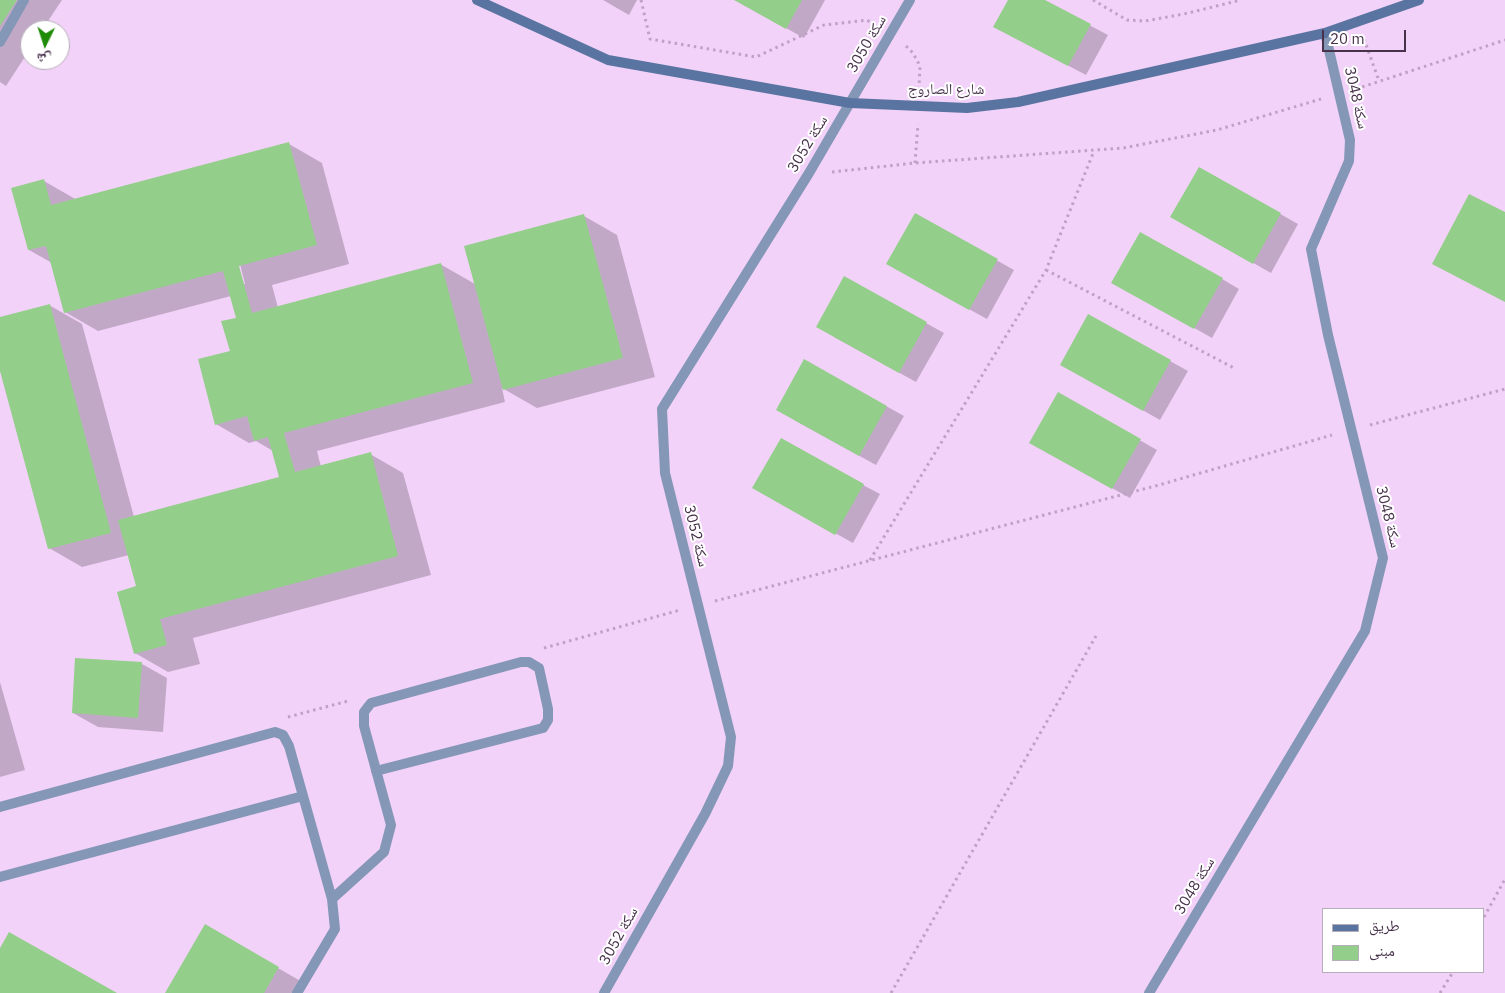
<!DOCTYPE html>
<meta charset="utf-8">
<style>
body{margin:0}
#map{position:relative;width:1505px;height:993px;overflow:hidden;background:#f3d2f9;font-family:"IBM Plex Sans","Noto Naskh Arabic",sans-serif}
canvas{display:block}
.legend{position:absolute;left:1322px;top:908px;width:162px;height:65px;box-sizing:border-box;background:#fff;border:1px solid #b5adb7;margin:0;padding:6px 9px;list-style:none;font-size:15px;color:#47314b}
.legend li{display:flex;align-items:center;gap:10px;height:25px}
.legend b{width:25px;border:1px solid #b5adb7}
.north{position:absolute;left:20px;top:20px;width:50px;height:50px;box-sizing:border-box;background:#fff;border:1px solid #b5adb7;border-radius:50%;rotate:184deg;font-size:14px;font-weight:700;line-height:20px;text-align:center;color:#47314b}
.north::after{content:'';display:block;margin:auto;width:18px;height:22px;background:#208b07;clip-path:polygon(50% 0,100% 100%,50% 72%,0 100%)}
.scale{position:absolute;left:1322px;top:30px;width:84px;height:22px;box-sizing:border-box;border:2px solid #47314b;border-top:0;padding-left:6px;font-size:15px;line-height:18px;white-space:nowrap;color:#47314b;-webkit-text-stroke:4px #fff;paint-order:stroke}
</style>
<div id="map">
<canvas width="1505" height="993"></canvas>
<ul class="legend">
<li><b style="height:6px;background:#5a74a1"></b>طريق</li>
<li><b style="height:14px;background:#93ce8a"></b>مبنى</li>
</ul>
<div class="north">ش</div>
<div class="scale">20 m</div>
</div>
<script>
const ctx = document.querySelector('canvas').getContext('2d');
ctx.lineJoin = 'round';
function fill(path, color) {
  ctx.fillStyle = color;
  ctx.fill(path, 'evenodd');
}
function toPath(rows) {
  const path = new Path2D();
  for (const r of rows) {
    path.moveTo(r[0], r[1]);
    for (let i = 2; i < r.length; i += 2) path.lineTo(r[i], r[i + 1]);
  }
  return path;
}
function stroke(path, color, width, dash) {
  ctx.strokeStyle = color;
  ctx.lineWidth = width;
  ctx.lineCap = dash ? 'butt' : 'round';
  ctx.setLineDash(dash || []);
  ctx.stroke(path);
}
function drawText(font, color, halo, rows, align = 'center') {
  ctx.font = font + ' "IBM Plex Sans","Noto Naskh Arabic",sans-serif';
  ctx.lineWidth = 4;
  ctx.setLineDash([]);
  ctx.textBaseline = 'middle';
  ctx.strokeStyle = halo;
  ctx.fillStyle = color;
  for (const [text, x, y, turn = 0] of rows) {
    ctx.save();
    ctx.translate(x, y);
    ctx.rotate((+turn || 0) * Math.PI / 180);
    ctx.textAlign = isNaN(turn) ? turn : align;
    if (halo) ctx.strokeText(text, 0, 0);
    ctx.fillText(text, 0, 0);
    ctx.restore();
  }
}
const shadow = toPath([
 [0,0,62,0,42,30,30,30,30,49,6,86,0,82],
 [603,0,637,0,629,15],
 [735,0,825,0,804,38],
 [1009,0,1042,0,1108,35,1086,75,1012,36],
 [289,144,322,163,349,264,272,285,278,308,440,264,475,284,584,216,617,235,655,377,537,408,502,388,505,402,317,451,321,467,370,454,403,473,431,575,193,638,200,664,168,672,135,653,138,587,129,555,82,567,49,548,0,366,0,319,49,305,82,324,134,517,280,478,273,451,256,441,249,443,216,424,237,318,231,296,98,331,65,312,52,263,29,250,44,181,77,200],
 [237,260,239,260,245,284,243,284],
 [1199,168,1298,224,1271,273,1172,217],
 [916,215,1014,270,987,319,905,274],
 [845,278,944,333,916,382,834,337],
 [1222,279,1239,289,1212,338,1113,282],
 [1089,316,1188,371,1160,420,1061,364],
 [805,361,904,416,876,465,794,420],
 [1059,394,1157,450,1130,498,1048,453],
 [863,485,880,494,853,543,754,488],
 [142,664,167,678,163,732,98,727,73,713],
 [0,682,25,770,0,777],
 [205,926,304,983,298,993,167,993]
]);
const building = toPath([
 [0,0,17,0,0,26],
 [734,0,802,0,786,29],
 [1008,0,1045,0,1091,24,1068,66,993,27],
 [289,142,317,245,239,266,252,313,441,263,473,383,284,433,295,472,371,452,398,556,160,619,167,645,134,654,117,592,136,586,118,520,279,477,268,437,254,441,247,416,215,425,198,359,230,351,221,321,236,318,223,271,64,313,46,246,28,250,11,188,44,179,51,205],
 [1199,167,1281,213,1253,264,1170,217],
 [1469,194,1505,212,1505,302,1432,264],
 [915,213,998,259,969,310,886,264],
 [584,214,623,358,503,390,464,246],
 [1140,232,1223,278,1194,329,1111,283],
 [844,276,927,322,899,373,816,327],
 [50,304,111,533,48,549,0,371,0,317],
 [1088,314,1171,360,1143,411,1060,365],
 [804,359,887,406,859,456,776,410],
 [1058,392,1141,439,1112,489,1029,443],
 [781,438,864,484,835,535,752,488],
 [75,658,142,662,138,718,72,713],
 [205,924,279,967,264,993,165,993],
 [9,932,117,993,0,993,0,948]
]);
const path = toPath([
 [641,0,650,39,756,57,824,25,867,20,874,25],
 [1093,0,1127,20,1145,21,1184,14,1241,0],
 [1364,39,1379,81],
 [906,46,913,53,920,66,919,87],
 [1356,89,1505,40],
 [915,163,918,124],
 [832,172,915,163,1123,148,1217,130,1321,99],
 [1046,270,1234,368],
 [1370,425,1505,389],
 [870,560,1046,270,1094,151],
 [715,601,1159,485,1332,435],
 [544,648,680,610],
 [288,717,348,701],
 [1484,917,1505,879],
 [891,993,1096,636],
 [1440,993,1453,972]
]);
const service = toPath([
 [0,42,24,0],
 [0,807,275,732,283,735,289,746,332,899,335,929,297,993],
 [0,877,303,796],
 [332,899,384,852,391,825,364,726,364,712,371,703,521,662,529,662,539,668,548,709,548,720,543,728,376,771]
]);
const minor = toPath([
 [604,993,705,814,728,766,731,737,665,473,662,409,809,173,910,0],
 [1149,993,1365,631,1383,558,1328,335,1311,249,1349,161,1350,140,1325,33]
]);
const secondary = toPath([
 [477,0,608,60,850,103,967,108,1018,102,1325,33,1419,0]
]);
const streetNames = [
 ["سكة 3050",867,44,-60],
 ["شارع الصاروج",946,90],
 ["سكة 3048",1356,98,77],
 ["سكة 3052",808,144,-59],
 ["سكة 3048",1388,517,76],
 ["سكة 3052",696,536,76],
 ["سكة 3048",1195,886,-59],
 ["سكة 3052",619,936,-61]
];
fill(shadow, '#0003');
fill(building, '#93ce8a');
stroke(path, '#bfa1c4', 3, [2.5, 4]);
stroke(service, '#8597b7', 10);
stroke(minor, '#8597b7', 10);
stroke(secondary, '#5a74a1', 10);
drawText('15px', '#47314b', '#fff', streetNames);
</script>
